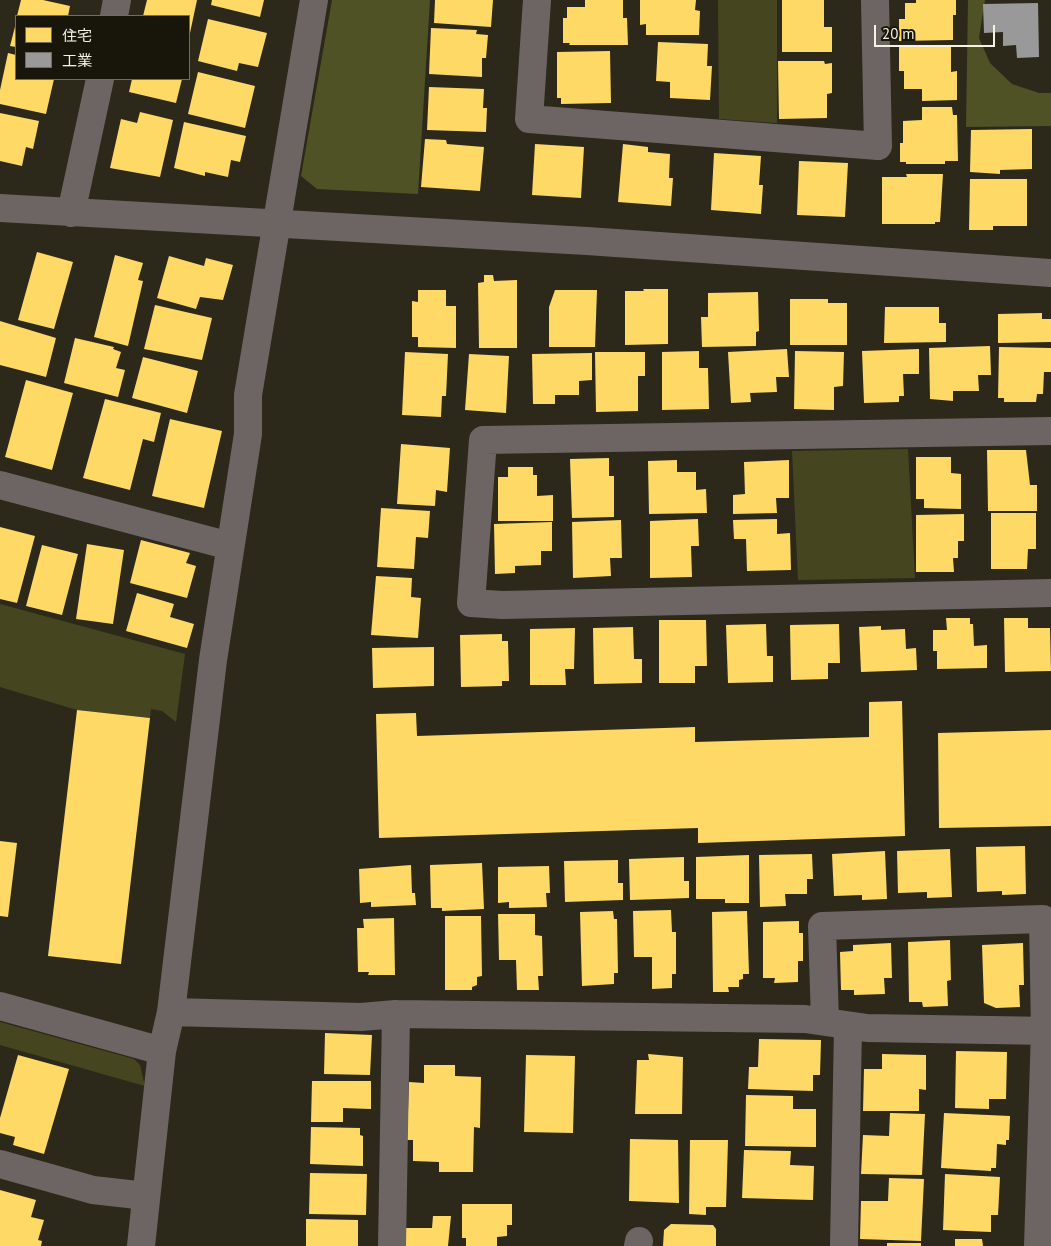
<!DOCTYPE html>
<meta charset="utf-8">
<style>
body{margin:0}
#map{position:relative;width:1051px;height:1246px;overflow:hidden;background:#2c291b;font-family:"PT Sans","Noto Sans JP",sans-serif}
canvas{display:block}
.legend{position:absolute;left:15px;top:15px;width:175px;height:65px;box-sizing:border-box;background:#18160b;border:1px solid #706e61;margin:0;padding:6px 9px;list-style:none;font-size:15px;color:#f5f2e3}
.legend li{display:flex;align-items:center;gap:10px;height:25px}
.legend b{width:25px;border:1px solid #706e61}
.scale{position:absolute;left:874px;top:25px;width:121px;height:22px;box-sizing:border-box;border:2px solid #f5f2e3;border-top:0;padding-left:6px;font-size:15px;line-height:18px;white-space:nowrap;color:#f5f2e3;-webkit-text-stroke:4px #18160b;paint-order:stroke}
</style>
<div id="map">
<canvas width="1051" height="1246"></canvas>
<ul class="legend">
<li><b style="height:14px;background:#ffd966"></b>住宅</li>
<li><b style="height:14px;background:#999"></b>工業</li>
</ul>
<div class="scale">20 m</div>
</div>
<script>
const ctx = document.querySelector('canvas').getContext('2d');
ctx.lineJoin = 'round';
function fill(path, color) {
  ctx.fillStyle = color;
  ctx.fill(path, 'evenodd');
}
function toPath(rows) {
  const path = new Path2D();
  for (const r of rows) {
    path.moveTo(r[0], r[1]);
    for (let i = 2; i < r.length; i += 2) path.lineTo(r[i], r[i + 1]);
  }
  return path;
}
function stroke(path, color, width, dash) {
  ctx.strokeStyle = color;
  ctx.lineWidth = width;
  ctx.lineCap = dash ? 'butt' : 'round';
  ctx.setLineDash(dash || []);
  ctx.stroke(path);
}
const green = toPath([
 [718,0,777,0,777,123,719,119],
 [908,449,915,578,798,580,792,451],
 [0,604,185,654,176,722,162,711,151,709,150,718,77,710,0,687],
 [0,1022,134,1059,140,1065,145,1086,0,1045]
]);
const forest = toPath([
 [332,0,430,0,418,194,317,189,301,176],
 [968,0,985,0,979,38,990,63,1012,84,1039,93,1051,93,1051,126,966,127]
]);
const homes = toPath([
 [21,0,43,0,70,6,68,16,17,16],
 [147,0,197,0,190,33,189,16,143,16],
 [212,0,264,0,260,17,211,5],
 [435,0,493,0,491,27,434,23],
 [585,0,623,0,623,18,627,18,628,45,569,45,570,43,563,43,563,18,567,18,567,7,585,7],
 [640,0,696,0,695,10,700,11,699,35,646,35,646,24,640,25],
 [782,0,824,0,824,27,832,27,832,52,782,52],
 [916,0,956,0,956,15,953,15,953,40,899,41,899,19,905,19,905,3,916,3],
 [208,19,267,33,258,67,239,63,237,71,198,61],
 [16,23,16,47,10,46],
 [431,28,477,30,476,34,488,35,486,58,482,58,482,77,429,74],
 [658,42,708,44,707,66,712,66,710,100,670,98,670,82,656,81],
 [899,46,951,46,951,72,957,71,957,100,922,101,922,89,904,89,904,71,899,71],
 [610,51,611,103,561,104,561,98,557,98,557,52],
 [8,53,16,55,16,79,54,79,46,114,0,104,0,90],
 [778,61,824,61,825,64,832,63,832,93,827,94,827,118,779,119],
 [198,72,255,86,245,128,188,114],
 [132,79,182,79,176,103,129,92],
 [429,87,484,89,483,108,487,108,486,132,427,130],
 [922,107,952,107,953,115,957,115,958,161,945,161,945,164,906,164,906,162,900,162,900,143,903,143,903,121,922,120],
 [140,112,173,120,160,177,110,168,121,119,137,123],
 [0,113,39,121,33,149,26,147,22,166,0,161],
 [184,122,246,136,240,162,231,160,228,177,205,172,205,176,174,168],
 [1032,129,1032,169,1000,170,1000,174,970,172,971,130],
 [425,139,446,140,447,144,484,147,480,191,421,187],
 [535,144,584,147,581,198,532,195],
 [623,144,648,147,648,152,670,154,669,178,673,178,671,206,618,202],
 [714,153,761,156,759,185,763,185,761,214,711,210],
 [799,161,848,163,845,217,797,215],
 [906,174,943,174,940,222,935,222,935,224,882,224,882,177,907,177],
 [970,179,1027,179,1027,226,993,226,993,230,969,230],
 [37,252,73,262,54,329,18,320],
 [115,255,143,263,138,280,143,281,128,346,94,337],
 [169,256,204,266,206,258,233,265,223,300,200,297,196,309,157,298],
 [484,275,493,275,494,281,517,280,517,348,479,348,478,283,484,282],
 [643,289,668,289,668,344,625,345,625,291,644,291],
 [418,290,446,290,446,306,456,306,456,348,418,347,418,337,412,337,412,301,418,302],
 [555,290,597,290,595,347,549,347,549,307],
 [758,292,759,331,756,332,756,346,702,347,701,317,708,317,708,293],
 [790,299,828,299,828,303,847,303,847,345,790,345],
 [155,305,212,318,202,360,144,349],
 [885,307,939,307,939,323,946,323,946,342,884,343],
 [1042,313,1042,319,1051,319,1051,342,998,343,998,314],
 [0,321,56,338,46,377,0,365],
 [75,338,114,347,113,349,121,352,116,368,125,370,118,397,64,383],
 [990,346,991,375,978,375,979,391,953,391,953,401,930,399,929,348],
 [999,347,1051,348,1051,372,1044,372,1043,394,1037,394,1036,402,1004,402,1004,398,998,398],
 [787,349,789,377,776,377,777,392,750,393,751,402,731,403,728,352],
 [919,349,919,374,903,374,904,396,899,396,899,402,864,403,862,351],
 [699,351,699,368,708,368,709,409,662,410,662,352],
 [795,351,844,352,843,386,834,387,834,410,794,409],
 [405,352,448,354,446,396,442,396,441,417,402,415],
 [595,352,645,352,645,376,638,376,638,411,596,412],
 [592,353,592,380,579,381,579,395,555,395,555,404,533,404,532,354],
 [469,354,509,356,506,413,465,410],
 [143,357,198,371,187,413,132,398],
 [26,380,73,393,52,470,5,457],
 [105,399,161,413,154,442,143,439,130,490,83,478],
 [170,419,222,431,204,508,152,496],
 [401,444,450,448,447,492,436,490,435,506,397,504],
 [987,450,1026,450,1030,485,1037,485,1037,511,988,511],
 [916,457,951,457,951,473,961,474,961,509,924,508,924,499,916,499],
 [609,458,609,476,614,476,614,517,572,518,570,459],
 [677,460,677,472,696,472,696,490,706,489,707,513,649,514,648,461],
 [789,460,789,498,776,498,777,513,733,514,733,495,745,494,744,462],
 [508,467,533,467,533,475,537,475,537,496,553,495,553,521,498,521,498,477,508,477],
 [381,508,430,511,428,538,416,537,414,569,377,567],
 [991,513,1036,513,1036,549,1028,549,1027,569,991,569],
 [964,514,964,541,958,541,958,558,953,558,954,572,916,572,916,515],
 [698,519,699,546,691,546,692,577,650,578,650,521],
 [777,519,777,534,790,533,791,570,747,571,746,539,734,539,733,520],
 [621,520,622,558,610,558,611,576,573,578,572,522],
 [552,522,552,551,541,551,541,565,515,566,515,573,495,574,494,524],
 [0,527,35,536,17,603,0,599],
 [141,540,190,553,186,563,196,566,187,598,130,583],
 [87,544,124,550,113,624,76,619],
 [42,545,78,554,62,615,26,606],
 [376,576,412,578,411,597,421,598,418,638,371,635],
 [137,593,174,604,170,617,194,624,187,648,126,631],
 [946,618,970,618,970,624,973,624,974,646,987,645,987,668,937,669,937,651,933,651,933,630,947,630],
 [1004,618,1028,618,1028,628,1050,628,1051,671,1005,672],
 [659,620,706,620,707,666,695,666,695,683,659,683],
 [766,624,767,656,773,656,773,682,728,683,726,625],
 [839,624,840,663,828,663,828,679,791,680,790,625],
 [881,626,881,630,905,629,906,649,916,648,917,670,861,672,859,627],
 [633,627,634,659,642,659,642,683,594,684,593,628],
 [575,628,574,669,565,669,566,685,530,685,530,629],
 [502,634,502,641,508,641,509,681,502,681,502,686,461,687,460,635],
 [434,647,434,686,373,688,372,648],
 [902,701,905,836,698,843,698,828,379,838,376,714,416,713,417,736,695,727,695,742,869,737,869,702],
 [77,710,150,718,121,964,48,956],
 [1051,730,1051,826,939,828,938,733],
 [0,841,17,843,8,917,0,916],
 [1025,846,1026,894,1002,895,1002,891,977,892,976,847],
 [950,849,952,897,927,898,927,892,898,893,897,851],
 [885,851,887,899,862,900,862,895,834,896,832,854],
 [812,854,813,879,807,879,807,894,785,894,786,906,760,907,759,855],
 [749,855,749,903,725,903,725,899,696,899,696,857],
 [684,857,684,881,689,881,689,898,630,900,629,859],
 [618,860,618,883,623,883,623,900,565,902,564,861],
 [482,863,484,909,442,911,442,908,431,908,430,865],
 [411,865,412,893,415,893,416,905,371,907,371,902,360,903,359,869],
 [549,866,550,893,546,893,547,907,509,908,509,902,498,903,498,867],
 [671,910,672,932,676,932,676,974,672,974,672,988,652,989,652,957,634,957,633,911],
 [613,911,614,919,617,919,618,973,614,973,614,984,582,986,580,912],
 [747,911,749,974,743,974,743,979,739,980,739,987,728,987,729,992,713,992,712,912],
 [498,914,535,914,535,935,542,936,543,976,538,976,539,990,517,990,516,960,499,960],
 [445,916,481,916,482,976,477,977,477,985,472,987,472,990,445,990],
 [394,918,395,975,368,975,369,972,358,972,357,928,364,928,363,919],
 [799,921,799,933,803,933,803,961,798,961,798,982,774,983,775,978,763,978,763,922],
 [950,940,951,980,947,981,948,1006,923,1007,922,1002,909,1002,908,942],
 [891,943,892,978,884,978,885,994,854,995,854,990,841,990,840,952,853,951,853,945],
 [1023,943,1024,985,1019,985,1020,1007,996,1008,984,1003,982,945],
 [325,1033,372,1035,370,1075,324,1074],
 [759,1039,821,1040,820,1075,813,1075,813,1091,748,1089,749,1067,758,1067],
 [956,1051,1007,1052,1006,1099,989,1099,989,1109,955,1108],
 [648,1054,683,1057,682,1114,635,1114,637,1060,649,1060],
 [882,1054,926,1055,926,1090,919,1089,919,1111,863,1111,864,1069,882,1069],
 [18,1055,69,1069,44,1154,13,1145,15,1137,0,1133,0,1118],
 [526,1055,575,1056,573,1133,524,1132],
 [424,1065,455,1065,455,1076,481,1077,480,1128,474,1127,473,1172,439,1172,439,1162,413,1161,413,1140,407,1140,409,1082,424,1083],
 [312,1081,371,1081,371,1109,343,1108,343,1122,311,1122],
 [746,1095,793,1096,793,1109,816,1109,816,1147,745,1146],
 [890,1113,925,1114,922,1175,861,1174,863,1135,889,1136],
 [944,1113,1010,1116,1009,1140,1006,1140,1006,1145,997,1144,996,1168,991,1168,991,1171,941,1168],
 [311,1127,360,1128,360,1135,363,1136,363,1166,310,1164],
 [630,1139,678,1140,679,1203,629,1201],
 [690,1140,728,1140,726,1207,706,1207,706,1215,689,1214],
 [744,1150,791,1151,790,1165,814,1166,813,1200,742,1198],
 [310,1173,367,1174,366,1215,309,1214],
 [945,1174,1000,1177,998,1215,991,1215,991,1232,943,1230],
 [889,1178,924,1179,921,1241,860,1239,861,1201,888,1201],
 [0,1190,36,1200,31,1217,44,1220,38,1240,42,1241,41,1246,0,1246],
 [462,1204,512,1204,512,1225,507,1225,507,1236,497,1237,497,1246,466,1246,466,1238,462,1238],
 [433,1216,451,1216,448,1246,404,1246,405,1228,432,1228],
 [306,1219,358,1220,358,1246,306,1246],
 [671,1224,713,1225,716,1229,716,1246,663,1246,664,1230],
 [955,1239,982,1239,983,1246,955,1246],
 [887,1243,921,1243,921,1246,887,1246]
]);
const industry = toPath([
 [1038,3,1039,57,1017,58,1016,45,1003,46,1003,32,984,33,983,4]
]);
const minor = toPath([
 [537,0,529,119,878,146,875,0],
 [114,16,117,0],
 [0,208,587,241,1051,273],
 [71,213,100,79],
 [1051,431,483,440,471,603,502,605,1051,593],
 [0,485,230,546],
 [0,1006,162,1051],
 [171,1012,361,1017,396,1014,805,1019,867,1028,1051,1031],
 [825,1021,822,926,1043,919,1045,1031,1038,1246],
 [0,1164,93,1190,146,1196],
 [141,1246,162,1051,171,1012,213,660,248,434,248,395,314,0],
 [392,1246,396,1014],
 [638,1246,639,1241],
 [844,1246,848,1026]
]);
fill(green, '#45461f');
fill(forest, '#4f5225');
fill(homes, '#ffd966');
fill(industry, '#999');
stroke(minor, '#6d6563', 28);
</script>
